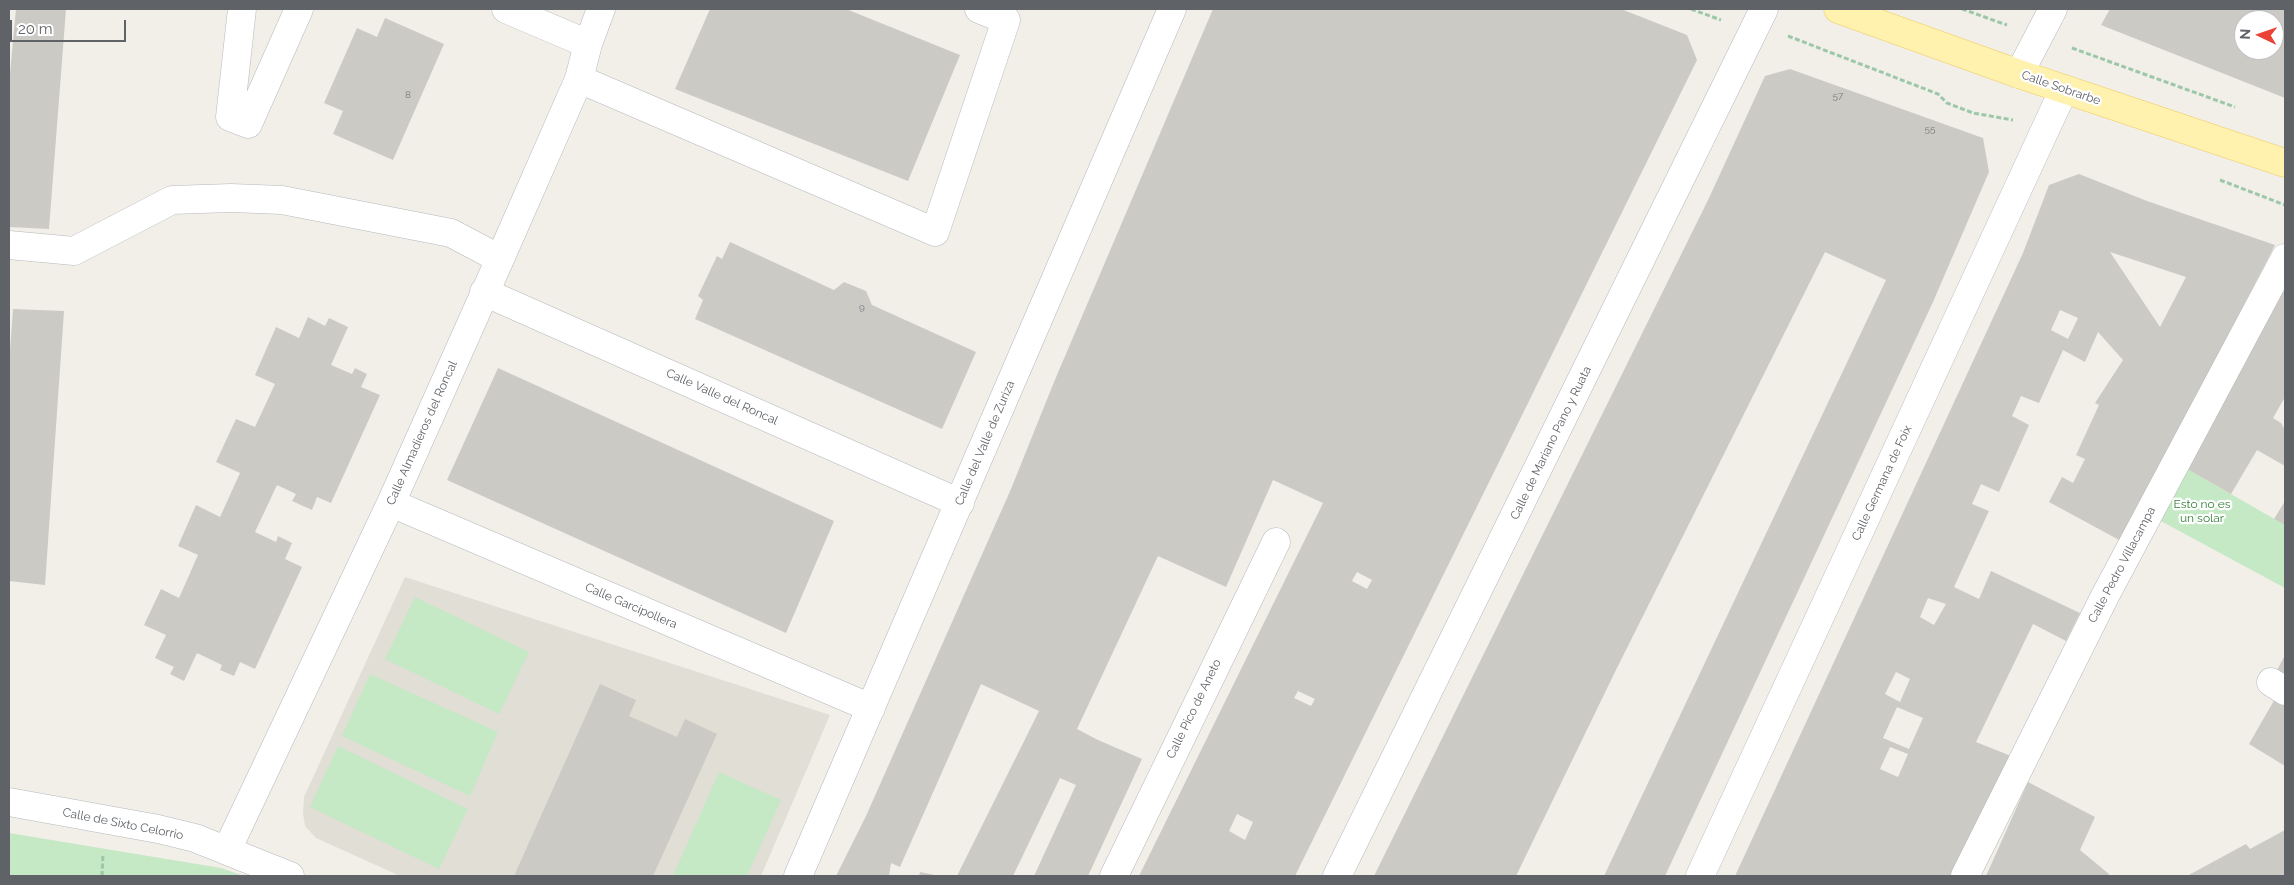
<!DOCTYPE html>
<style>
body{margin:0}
#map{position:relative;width:2294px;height:885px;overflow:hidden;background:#f1efe8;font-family:Raleway,sans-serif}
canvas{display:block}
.frame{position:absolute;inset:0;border:10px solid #5f6368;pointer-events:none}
.north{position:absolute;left:2234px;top:10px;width:50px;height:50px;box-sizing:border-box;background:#fff;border:1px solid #bfc1c3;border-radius:50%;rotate:273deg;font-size:14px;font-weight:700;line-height:20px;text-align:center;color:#5f6368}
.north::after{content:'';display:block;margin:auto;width:18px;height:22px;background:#ea4335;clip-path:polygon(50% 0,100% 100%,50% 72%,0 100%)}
.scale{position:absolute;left:10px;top:20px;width:116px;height:22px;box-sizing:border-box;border:2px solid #5f6368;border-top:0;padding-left:6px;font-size:15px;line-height:18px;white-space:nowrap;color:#5f6368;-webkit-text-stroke:4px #fff;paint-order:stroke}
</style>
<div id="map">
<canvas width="2294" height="885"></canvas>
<div class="frame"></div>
<div class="north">N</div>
<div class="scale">20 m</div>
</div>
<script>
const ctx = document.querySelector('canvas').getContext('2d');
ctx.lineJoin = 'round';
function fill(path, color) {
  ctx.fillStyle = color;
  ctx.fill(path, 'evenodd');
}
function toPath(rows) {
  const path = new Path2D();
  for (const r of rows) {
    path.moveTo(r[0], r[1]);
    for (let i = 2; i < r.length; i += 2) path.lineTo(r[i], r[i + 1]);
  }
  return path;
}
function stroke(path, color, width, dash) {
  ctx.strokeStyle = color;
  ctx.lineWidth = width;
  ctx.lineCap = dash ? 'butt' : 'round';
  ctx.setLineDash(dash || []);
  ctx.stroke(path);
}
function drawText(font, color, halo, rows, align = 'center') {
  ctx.font = font + ' Raleway,sans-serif';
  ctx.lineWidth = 4.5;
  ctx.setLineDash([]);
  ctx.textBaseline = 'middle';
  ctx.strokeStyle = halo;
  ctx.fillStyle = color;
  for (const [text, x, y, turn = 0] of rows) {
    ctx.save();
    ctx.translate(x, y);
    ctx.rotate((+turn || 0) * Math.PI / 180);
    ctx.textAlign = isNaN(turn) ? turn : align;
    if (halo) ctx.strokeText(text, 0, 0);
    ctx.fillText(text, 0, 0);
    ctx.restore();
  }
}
const education = toPath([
 [405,577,830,715,761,876,400,876,316,838,305,826,303,813,304,797]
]);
const green = toPath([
 [2187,469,2285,525,2285,588,2159,520],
 [415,597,529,652,499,714,385,659],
 [370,674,498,732,470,796,342,736],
 [338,746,468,809,439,869,310,807],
 [719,772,781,800,747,876,673,876],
 [9,833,221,868,244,876,9,876]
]);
const building = toPath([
 [16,9,66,9,49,229,9,227,9,84],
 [710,9,846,9,960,55,908,181,675,89],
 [1213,9,1621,9,1687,35,1697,60,1295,876,1139,876,1323,503,1273,480,1226,587,1158,556,1077,729,1098,740,1142,759,1088,876,1034,876,1076,785,1060,778,1013,876,957,876,1039,711,981,684,900,867,891,863,889,876,836,876,866,816,1011,489,1054,382],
 [1357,572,1372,580,1367,589,1352,581],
 [1298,691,1315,699,1311,706,1294,698],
 [1237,814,1253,822,1245,840,1229,831],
 [2110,9,2285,9,2285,98,2101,25],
 [2244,20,2274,20,2274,50,2244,50],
 [385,18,444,44,393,160,333,134,343,111,324,103,357,28,377,37],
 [1790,69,1983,138,1989,172,1933,302,1665,876,1604,876,1886,280,1825,252,1615,672,1516,876,1374,876,1709,198,1765,76],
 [2079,174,2147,201,2275,245,2121,541,2049,502,2062,477,2073,483,2085,459,2076,455,2099,405,2095,403,2123,360,2098,332,2085,362,2063,350,2039,403,2021,396,2012,416,2029,425,1999,492,1981,484,1972,504,1989,511,1954,587,1979,599,1991,571,2080,613,2066,641,2033,624,1976,742,2011,756,1953,876,1735,876,2023,253,2049,185],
 [2110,252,2186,277,2160,327],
 [2060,310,2078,318,2068,339,2051,330],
 [1928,598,1946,604,1934,625,1920,617],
 [1896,672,1910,679,1900,702,1885,694],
 [1897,707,1923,718,1909,749,1883,738],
 [1890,747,1908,754,1898,777,1880,769],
 [730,242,834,290,844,282,866,291,872,305,976,352,942,429,695,319,703,300,698,296,717,256,722,259],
 [2285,275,2285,397,2273,418,2281,423,2285,430,2285,466,2257,450,2231,494,2187,469],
 [13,309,64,311,45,585,9,581,9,364],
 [308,317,325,326,329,318,348,327,331,365,352,374,355,368,367,374,361,387,380,395,331,503,317,497,312,510,292,501,296,494,277,485,255,532,276,542,278,536,292,543,285,559,302,567,255,669,240,662,234,676,220,670,222,665,197,653,184,681,170,674,174,667,155,658,166,635,144,625,161,589,179,598,198,555,178,546,196,505,220,517,240,473,216,462,236,419,255,427,275,384,255,375,276,327,299,338],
 [498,368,834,521,786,633,447,480],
 [2285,501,2285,525,2274,519],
 [2285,655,2285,678,2276,672],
 [600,684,636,700,629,716,677,737,685,719,717,734,653,876,514,876],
 [2276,697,2285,703,2285,766,2249,744],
 [2028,782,2095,817,2080,850,2109,874,2108,876,1986,876],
 [2285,830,2285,876,2187,876,2246,844,2250,849],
 [920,872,935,875,935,876,919,876]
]);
const path = toPath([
 [1691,9,1721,20],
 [1962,9,2007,25],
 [1788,36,1938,94,1947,103,1973,113,2013,120],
 [2072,48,2235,107],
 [2220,180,2285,205],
 [102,876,103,854]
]);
const minor = toPath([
 [242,9,230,117,248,124,299,9],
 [506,9,588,44],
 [2019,74,2053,9],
 [579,79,935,232,1006,20,979,9],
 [9,245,74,251,172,200,231,198,282,200,451,233,500,259],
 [484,292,960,503],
 [391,503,871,708],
 [2271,682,2285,691],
 [9,802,158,829,195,838,290,876],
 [227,850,391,503,500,259,579,79,588,44,601,9],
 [798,876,1172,9],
 [1114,876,1276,542],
 [1337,876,1764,9],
 [1700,876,2064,89],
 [1965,876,2105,596,2285,258]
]);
const major = toPath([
 [1838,9,2019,74,2285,163]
]);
const numberNames = [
 ["8",408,95],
 ["57",1838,96],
 ["55",1930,129],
 ["9",862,307]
];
const streetNames = [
 ["Calle Sobrarbe",2061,88,19],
 ["Calle Valle del Roncal",722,397,24],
 ["Calle Almadieros del Roncal",422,433,-66],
 ["Calle del Valle de Zuriza",985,443,-67],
 ["Calle de Mariano Pano y Ruata",1551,443,-64],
 ["Calle Germana de Foix",1882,483,-65],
 ["Calle Pedro Villacampa",2122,565,-62],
 ["Calle Garcipollera",631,606,23],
 ["Calle Pico de Aneto",1194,709,-64],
 ["Calle de Sixto Celorrio",123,824,11]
];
const parkNames = [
 ["Esto no es",2202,504],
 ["un solar",2202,518]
];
fill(education, '#e1ded6');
fill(green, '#c5e8c5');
fill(building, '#cccac5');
stroke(minor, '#b5b8bc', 29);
stroke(major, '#f2c960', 29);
stroke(path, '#9cc7a9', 3, [5, 2.5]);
stroke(minor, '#fff', 28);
stroke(major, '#fff2af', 28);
drawText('10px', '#7a7d7f', null, numberNames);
drawText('12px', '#5f6368', '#fff', streetNames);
drawText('12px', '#348238', '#fff', parkNames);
</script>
